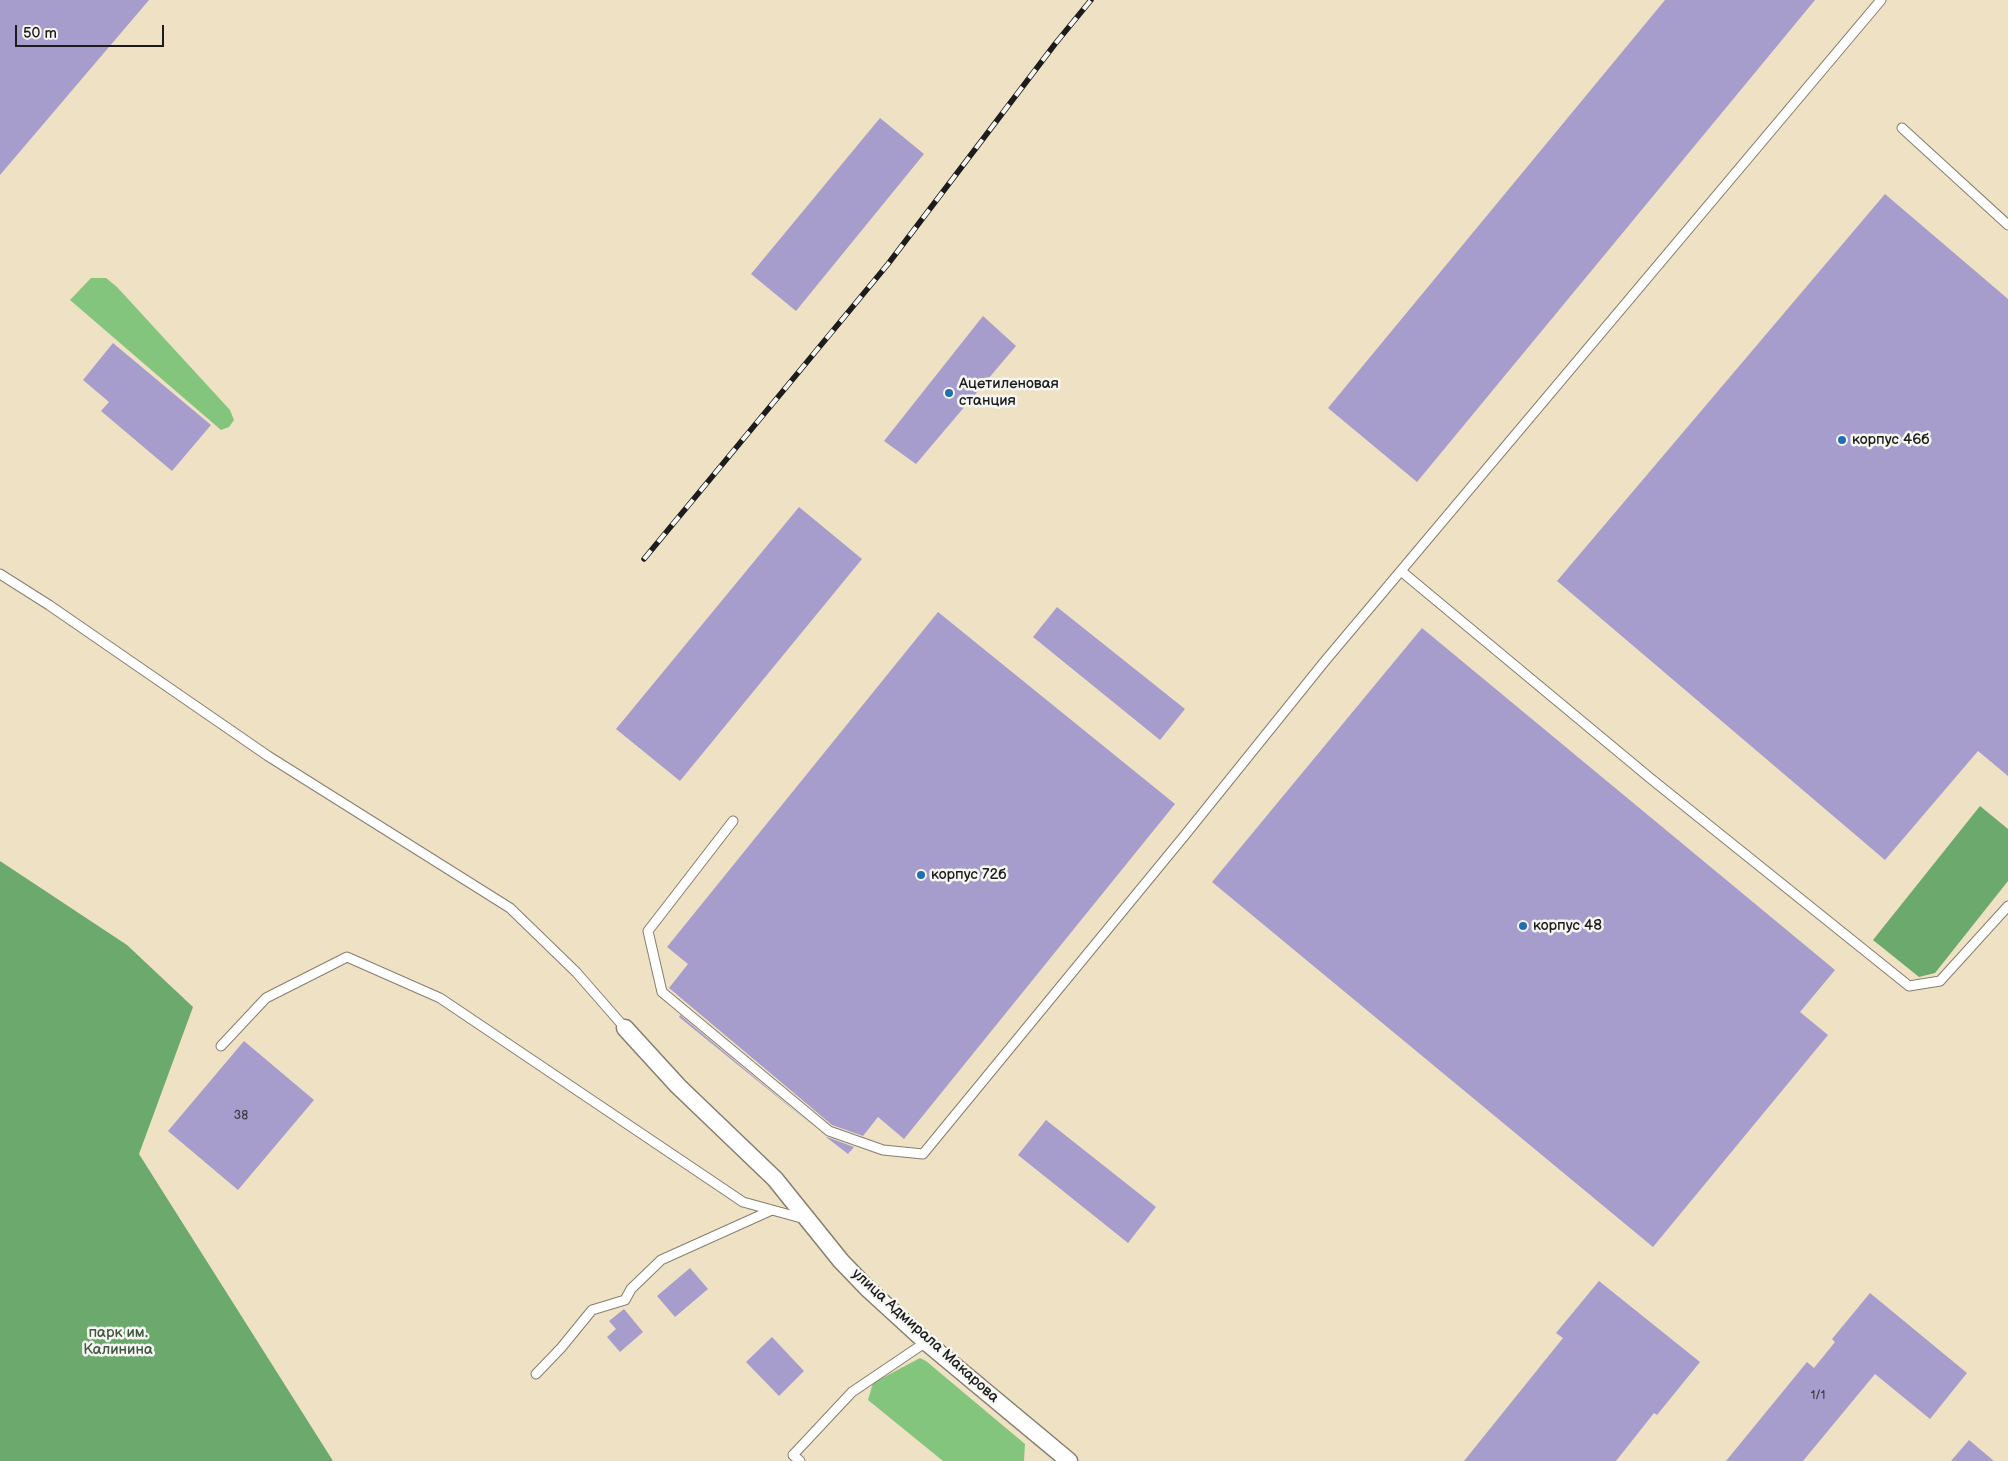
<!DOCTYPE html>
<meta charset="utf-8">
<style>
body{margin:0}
#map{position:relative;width:2008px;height:1461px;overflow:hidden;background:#efe1c4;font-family:"Balsamiq Sans",sans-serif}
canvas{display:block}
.scale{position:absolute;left:15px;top:25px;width:149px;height:22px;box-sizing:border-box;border:2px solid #1c1c1c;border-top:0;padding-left:6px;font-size:15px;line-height:18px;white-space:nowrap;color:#1c1c1c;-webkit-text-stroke:4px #f6f6f2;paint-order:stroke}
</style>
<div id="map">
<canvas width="2008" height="1461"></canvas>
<div class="scale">50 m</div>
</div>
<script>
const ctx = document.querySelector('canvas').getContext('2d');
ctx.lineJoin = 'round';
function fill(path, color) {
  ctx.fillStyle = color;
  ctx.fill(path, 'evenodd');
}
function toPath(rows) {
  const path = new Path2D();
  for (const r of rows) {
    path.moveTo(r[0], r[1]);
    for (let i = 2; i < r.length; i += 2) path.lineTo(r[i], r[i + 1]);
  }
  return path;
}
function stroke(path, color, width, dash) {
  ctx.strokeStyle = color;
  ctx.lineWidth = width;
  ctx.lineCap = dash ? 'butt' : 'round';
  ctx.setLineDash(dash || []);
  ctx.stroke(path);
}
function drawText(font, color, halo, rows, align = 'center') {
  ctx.font = font + ' "Balsamiq Sans",sans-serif';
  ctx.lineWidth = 5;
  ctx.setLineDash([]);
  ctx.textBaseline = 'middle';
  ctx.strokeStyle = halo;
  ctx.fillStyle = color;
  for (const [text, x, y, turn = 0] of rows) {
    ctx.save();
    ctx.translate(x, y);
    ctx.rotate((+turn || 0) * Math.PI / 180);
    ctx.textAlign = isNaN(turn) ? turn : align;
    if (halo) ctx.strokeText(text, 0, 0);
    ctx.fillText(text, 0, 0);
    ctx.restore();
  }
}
const green = toPath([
 [91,278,106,278,117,287,230,410,234,420,229,427,221,430,70,300],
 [920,1358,926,1361,1025,1444,1024,1461,943,1461,868,1400,873,1383]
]);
const forest = toPath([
 [1980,806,2008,829,2008,881,1935,973,1919,977,1873,940],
 [0,861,127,945,193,1007,139,1154,333,1461,0,1461]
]);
const building = toPath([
 [0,0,149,0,0,175],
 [1665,0,1815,0,1417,482,1328,408],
 [880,118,924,154,796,311,751,274],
 [1885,194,2008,299,2008,776,1978,751,1885,860,1557,581],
 [983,316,1016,346,916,464,884,441],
 [113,343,211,425,172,471,101,411,109,402,83,380],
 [799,507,862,559,680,781,616,729],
 [1057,607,1185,709,1160,740,1033,637],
 [938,612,1175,804,904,1139,878,1117,863,1136,832,1125,669,988,688,964,667,947],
 [1422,628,1835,970,1800,1012,1828,1035,1653,1247,1212,882],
 [680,1015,813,1126,679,1017],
 [244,1041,314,1100,238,1190,168,1131],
 [1046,1120,1156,1207,1128,1243,1018,1155],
 [826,1137,827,1137,854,1147,848,1154],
 [690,1268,708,1289,675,1317,657,1296],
 [1599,1281,1700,1362,1657,1415,1654,1413,1616,1461,1464,1461,1563,1338,1556,1333],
 [1870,1293,1967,1373,1930,1419,1875,1374,1803,1461,1726,1461,1807,1362,1814,1368,1835,1342,1832,1339],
 [624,1309,643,1332,620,1352,607,1337,616,1329,609,1321],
 [772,1337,804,1371,779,1396,746,1362],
 [1969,1440,1994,1461,1951,1461]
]);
const service = toPath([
 [1902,128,2008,225],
 [1401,571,1650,778,1909,986,1940,981,2008,906],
 [0,574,49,605,268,756,510,908,576,972,625,1028],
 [733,821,648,931,662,992,829,1131,883,1150,923,1154,1185,835,1325,661,1881,0],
 [221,1046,266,998,347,957,440,998,743,1202,805,1219],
 [536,1374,561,1348,592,1310,625,1300,631,1289,661,1260,772,1210],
 [800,1461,793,1455,852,1392,926,1342]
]);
const minor = toPath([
 [625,1028,678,1086,775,1179,841,1261,867,1288,926,1342,1069,1461]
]);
const rail = toPath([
 [644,559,888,264,1055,44,1091,0]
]);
const markers = [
 [949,393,5,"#1f6fb2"],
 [1842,440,5,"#1f6fb2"],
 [921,875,5,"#1f6fb2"],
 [1523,926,5,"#1f6fb2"]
];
const numberNames = [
 ["38",241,1116],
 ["1/1",1818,1396]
];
const poiNames = [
 ["Ацетиленовая",959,384],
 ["станция",959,401],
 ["корпус 46б",1852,440],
 ["корпус 72б",931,875],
 ["корпус 48",1533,926]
];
const parkNames = [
 ["парк им.",118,1333],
 ["Калинина",118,1350]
];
const streetNames = [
 ["улица Адмирала Макарова",925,1336,42]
];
fill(green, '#84c57d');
fill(forest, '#6baa6c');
fill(building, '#a79dcd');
stroke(service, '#867e70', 11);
stroke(minor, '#867e70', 19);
stroke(service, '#fff', 9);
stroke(minor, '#fff', 16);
stroke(rail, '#1c1c1c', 5.5);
stroke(rail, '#f6f6f2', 4, [11]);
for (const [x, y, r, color] of markers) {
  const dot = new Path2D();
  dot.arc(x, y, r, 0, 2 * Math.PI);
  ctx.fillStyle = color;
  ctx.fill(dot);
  stroke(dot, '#f6f6f2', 2);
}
drawText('12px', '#3f3c48', null, numberNames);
drawText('15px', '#1c1c1c', '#f6f6f2', poiNames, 'left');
drawText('15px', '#40573e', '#f6f6f2', parkNames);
drawText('15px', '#1c1c1c', '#f6f6f2', streetNames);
</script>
